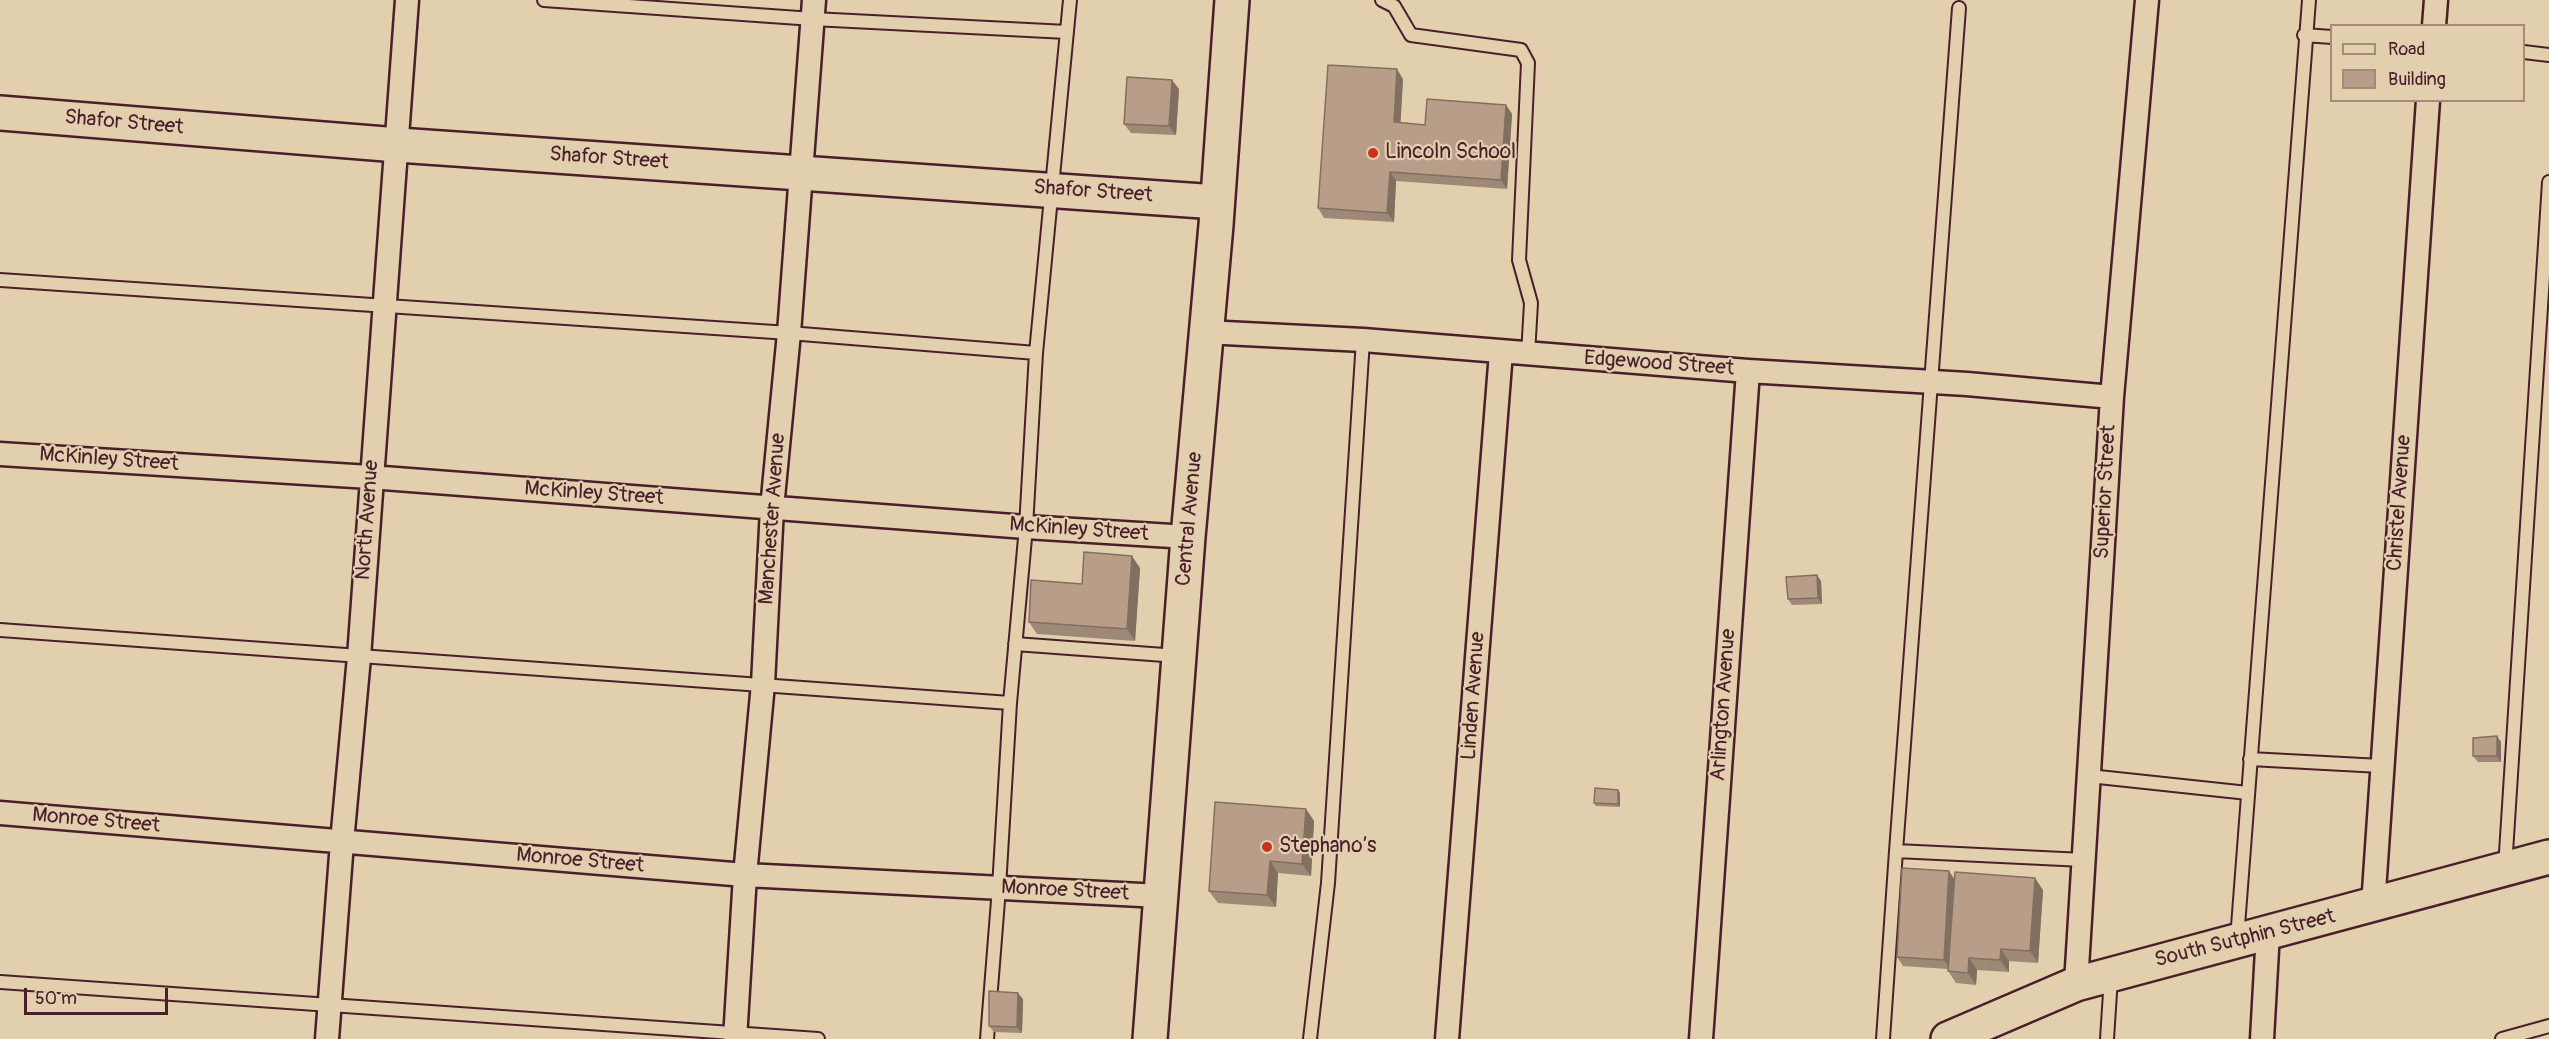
<!DOCTYPE html>
<meta charset="utf-8">
<style>
body{margin:0}
#map{position:relative;width:2549px;height:1039px;overflow:hidden;background:#e2cfad;font-family:Pangolin,sans-serif}
canvas{display:block}
.legend{position:absolute;left:2330px;top:24px;width:195px;height:78px;box-sizing:border-box;background:#e2cfad;border:2px solid #a58979;margin:0;padding:8px 10px;list-style:none;font-size:18px;color:#4a1f2b}
.legend li{display:flex;align-items:center;gap:12px;height:30px}
.legend b{width:30px;border:2px solid #a58979}
.scale{position:absolute;left:24px;top:988px;width:144px;height:27px;box-sizing:border-box;border:3px solid #4a1f2b;border-top:0;padding-left:8px;font-size:18px;line-height:21px;white-space:nowrap;color:#4a1f2b;-webkit-text-stroke:4px #e2cfad;paint-order:stroke}
</style>
<div id="map">
<canvas width="2549" height="1039"></canvas>
<ul class="legend">
<li><b style="height:8px;background:#e2cfad"></b>Road</li>
<li><b style="height:16px;background:#b89e89"></b>Building</li>
</ul>
<div class="scale">50 m</div>
</div>
<script>
const ctx = document.querySelector('canvas').getContext('2d');
ctx.lineJoin = 'round';
function toPath(rows) {
  const path = new Path2D();
  for (const r of rows) {
    path.moveTo(r[0], r[1]);
    for (let i = 2; i < r.length; i += 2) path.lineTo(r[i], r[i + 1]);
  }
  return path;
}
function stroke(path, color, width, dash) {
  ctx.strokeStyle = color;
  ctx.lineWidth = width;
  ctx.lineCap = dash ? 'butt' : 'round';
  ctx.setLineDash(dash || []);
  ctx.stroke(path);
}
function fill(path, color) {
  ctx.fillStyle = color;
  ctx.fill(path, 'evenodd');
}
function drawText(font, color, halo, rows, align = 'center') {
  ctx.font = font + ' Pangolin,sans-serif';
  ctx.lineWidth = 4.5;
  ctx.setLineDash([]);
  ctx.textBaseline = 'middle';
  ctx.strokeStyle = halo;
  ctx.fillStyle = color;
  for (const [text, x, y, turn = 0] of rows) {
    ctx.save();
    ctx.translate(x, y);
    ctx.rotate((+turn || 0) * Math.PI / 180);
    ctx.textAlign = isNaN(turn) ? turn : align;
    if (halo) ctx.strokeText(text, 0, 0);
    ctx.fillText(text, 0, 0);
    ctx.restore();
  }
}
const lane = toPath([
 [544,0,813,19,1067,32],
 [1382,0,1394,6,1411,35,1521,50,1528,63,1519,260,1531,303,1528,354],
 [1959,8,1896,851,2084,860],
 [2304,35,2332,37],
 [2524,52,2549,55],
 [0,280,789,333,1036,353],
 [0,630,1010,703],
 [1015,644,1178,656],
 [2250,759,2381,766],
 [2089,776,2248,793],
 [2505,868,2549,182],
 [2237,939,2309,0],
 [0,982,818,1039],
 [987,1039,999,888,1010,703,1026,527,1036,353,1070,0],
 [1310,1039,1328,883,1363,340],
 [1883,1039,1896,851],
 [2107,1039,2111,977],
 [2502,1039,2549,1026]
]);
const street = toPath([
 [2434,26,2436,0],
 [1205,332,1363,340,1748,371,1967,384,2112,397],
 [0,454,370,477,1026,527,1188,537],
 [0,813,745,875,1161,896],
 [2373,906,2428,100],
 [2076,984,2112,397,2147,0],
 [327,1039,342,842,359,657,407,0],
 [735,1039,745,875,763,684,772,508,789,333,814,0],
 [1447,1039,1501,352],
 [1701,1039,1748,371],
 [2262,1039,2268,932]
]);
const secondary = toPath([
 [0,113,398,145,1217,202],
 [1150,1039,1188,537,1216,225,1232,0],
 [1948,1039,2076,984,2549,857]
]);
const wall = toPath([
 [1403,79,1400,123,1425,125,1506,105,1512,114,1507,189,1396,181,1394,222,1324,218,1318,208],
 [1179,89,1176,135,1131,133,1124,124],
 [1140,568,1135,641,1037,634,1029,622,1082,584],
 [1821,581,1822,604,1792,605,1788,599],
 [2497,736,2501,742,2501,762,2478,762,2473,756],
 [1620,793,1620,807,1596,806,1594,803],
 [1306,809,1314,821,1311,876,1278,873,1276,907,1218,903,1209,891],
 [1954,878,2043,890,2038,963,2009,961,2009,972,1977,970,1976,985,1956,983,1948,971,1948,969,1903,966,1897,957],
 [1023,999,1022,1033,994,1032,989,1026]
]);
const shadedWall = toPath([
 [1397,69,1403,79,1400,132,1394,122],
 [1172,80,1179,89,1176,135,1169,126],
 [1506,105,1512,114,1507,189,1501,180],
 [1390,172,1396,181,1394,222,1387,213],
 [1132,556,1140,568,1135,641,1127,629],
 [1817,575,1821,581,1822,604,1818,598],
 [2497,736,2501,742,2501,762,2497,756],
 [1618,790,1620,793,1620,807,1618,804],
 [1306,809,1314,821,1311,876,1302,864],
 [1270,861,1278,873,1276,907,1267,895],
 [1949,871,1955,880,1950,969,1944,960],
 [2035,878,2043,890,2038,963,2030,951],
 [2001,949,2009,961,2009,972,2000,960],
 [1969,958,1977,970,1976,985,1968,973],
 [1018,993,1023,999,1022,1033,1017,1027]
]);
const building = toPath([
 [1328,65,1397,69,1394,122,1425,125,1427,99,1506,105,1501,180,1390,172,1387,213,1318,208,1328,65],
 [1127,77,1172,80,1169,126,1124,124,1127,77],
 [1084,552,1132,556,1127,629,1029,622,1031,580,1082,584,1084,552],
 [1817,575,1818,598,1788,599,1786,577,1817,575],
 [2497,736,2497,756,2473,756,2473,738,2497,736],
 [1595,788,1618,790,1618,804,1594,803,1595,788],
 [1215,802,1306,809,1302,864,1270,861,1267,895,1209,891,1215,802],
 [1902,868,1949,871,1944,960,1897,957,1902,868],
 [1955,872,2035,878,2030,951,2001,949,2000,960,1969,958,1968,973,1948,971,1955,872],
 [989,991,1018,993,1017,1027,989,1026,989,991]
]);
const markers = [
 [1373,153,6,"#c8321e"],
 [1267,847,6,"#c8321e"]
];
const streetNames = [
 ["Shafor Street",124,123,5],
 ["Shafor Street",609,159,4],
 ["Shafor Street",1093,192,4],
 ["Edgewood Street",1659,364,4],
 ["McKinley Street",109,460,4],
 ["Superior Street",2106,492,-87],
 ["McKinley Street",594,494,4],
 ["Christel Avenue",2400,503,-86],
 ["Manchester Avenue",773,519,-86],
 ["Central Avenue",1190,519,-85],
 ["North Avenue",368,520,-86],
 ["McKinley Street",1079,530,4],
 ["Linden Avenue",1474,696,-86],
 ["Arlington Avenue",1724,705,-86],
 ["Monroe Street",96,821,5],
 ["Monroe Street",580,861,5],
 ["Monroe Street",1065,891,3],
 ["South Sutphin Street",2245,939,-14]
];
const poiNames = [
 ["Lincoln School",1385,153],
 ["Stephano’s",1279,847]
];
stroke(lane, '#4a1f2b', 16);
stroke(street, '#4a1f2b', 27);
stroke(secondary, '#4a1f2b', 38);
stroke(lane, '#e2cfad', 12);
stroke(street, '#e2cfad', 22);
stroke(secondary, '#e2cfad', 33);
fill(wall, '#9e8876');
fill(shadedWall, '#816f60');
fill(building, '#b89e89');
stroke(building, '#816f60', 1.5);
for (const [x, y, r, color] of markers) {
  const dot = new Path2D();
  dot.arc(x, y, r, 0, 2 * Math.PI);
  ctx.fillStyle = color;
  ctx.fill(dot);
  stroke(dot, '#e2cfad', 2);
}
drawText('21px', '#4a1f2b', '#e2cfad', streetNames);
drawText('21px', '#4a1f2b', '#e2cfad', poiNames, 'left');
</script>
